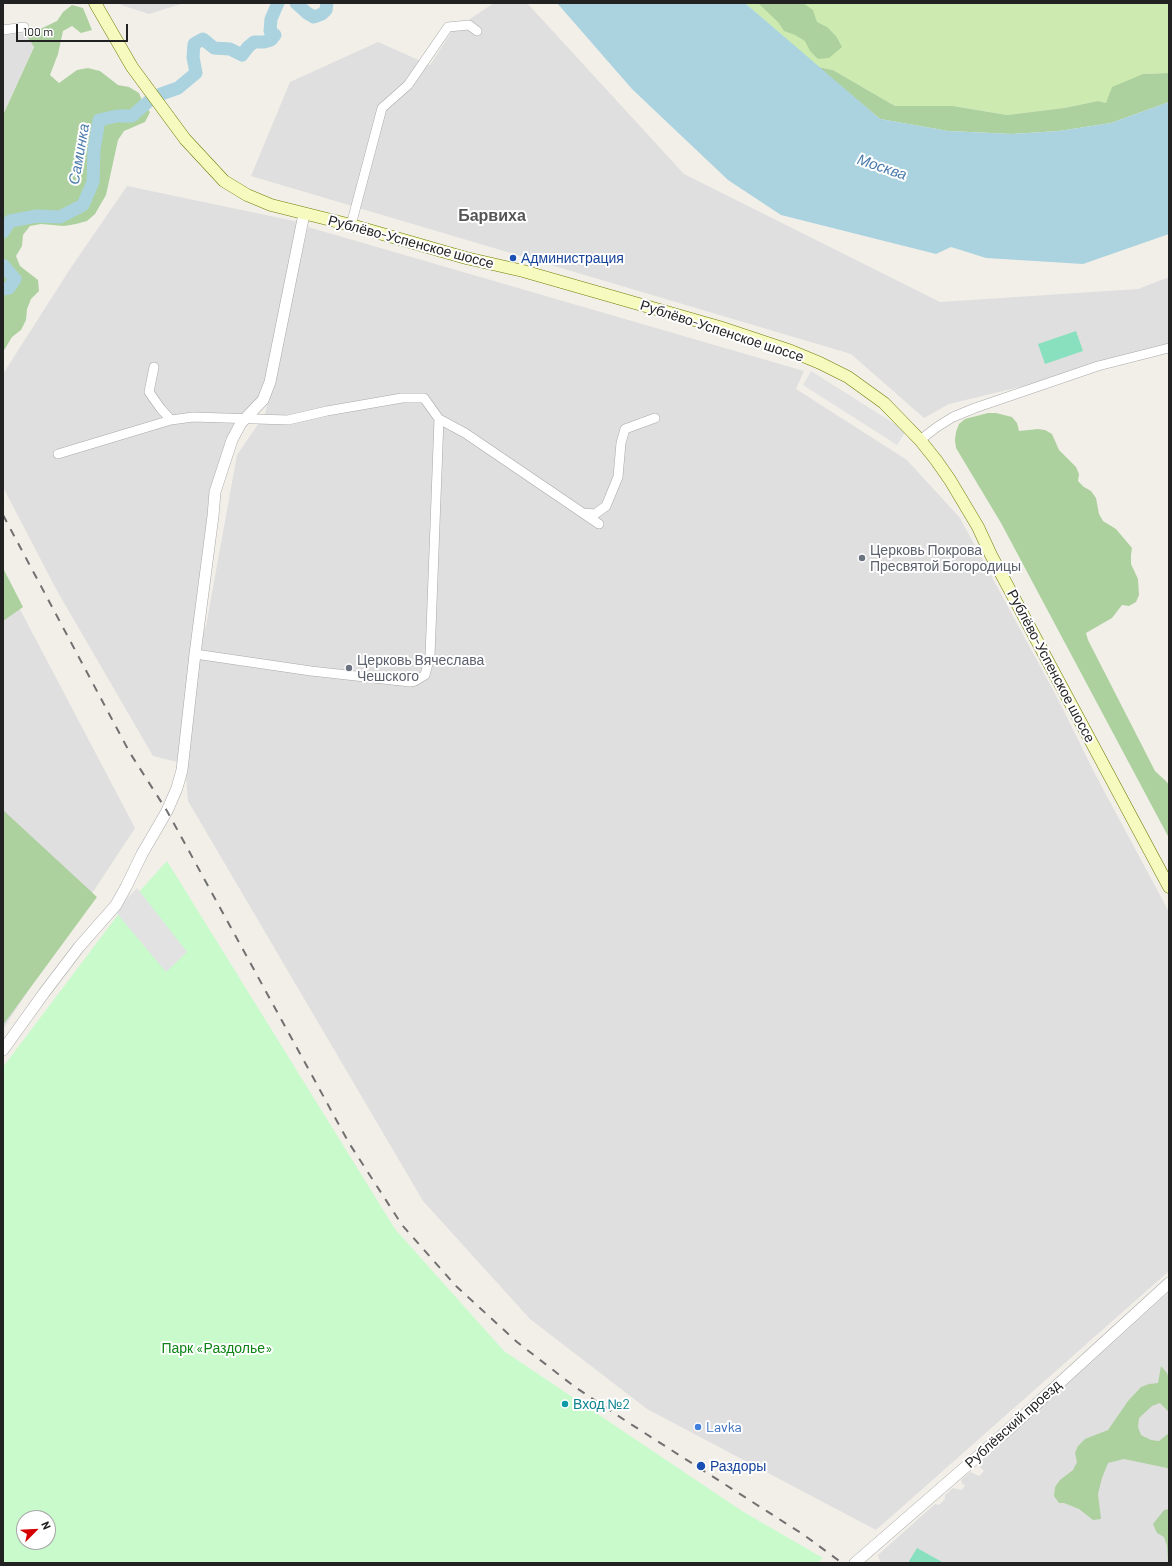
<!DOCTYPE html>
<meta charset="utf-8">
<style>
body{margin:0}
#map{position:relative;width:1172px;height:1566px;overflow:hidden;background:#f2efe9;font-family:Barlow,sans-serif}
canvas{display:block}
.frame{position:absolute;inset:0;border:4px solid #222;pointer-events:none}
.north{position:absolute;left:16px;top:1510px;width:40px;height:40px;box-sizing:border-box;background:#fff;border:1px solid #a7a7a7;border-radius:50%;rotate:66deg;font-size:11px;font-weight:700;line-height:16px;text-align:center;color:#222}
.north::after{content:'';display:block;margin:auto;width:14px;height:18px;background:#d40000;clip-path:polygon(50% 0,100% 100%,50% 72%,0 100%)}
.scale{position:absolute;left:16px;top:24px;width:112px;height:18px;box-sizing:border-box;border:2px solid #222;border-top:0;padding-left:5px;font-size:12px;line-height:14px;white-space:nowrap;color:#222;-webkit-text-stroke:3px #fff;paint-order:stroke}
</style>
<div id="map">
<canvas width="1172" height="1566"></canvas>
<div class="frame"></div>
<div class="north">N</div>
<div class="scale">100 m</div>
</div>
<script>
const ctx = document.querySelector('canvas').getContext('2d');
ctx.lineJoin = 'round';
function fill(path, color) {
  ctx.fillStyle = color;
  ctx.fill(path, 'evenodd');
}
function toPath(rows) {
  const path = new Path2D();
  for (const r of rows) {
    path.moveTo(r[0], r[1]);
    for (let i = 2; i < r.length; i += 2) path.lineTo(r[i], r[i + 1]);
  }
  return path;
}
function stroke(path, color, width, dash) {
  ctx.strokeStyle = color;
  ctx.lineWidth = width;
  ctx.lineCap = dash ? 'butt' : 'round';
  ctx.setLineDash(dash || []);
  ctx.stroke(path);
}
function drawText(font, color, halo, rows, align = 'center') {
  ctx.font = font + ' Barlow,sans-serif';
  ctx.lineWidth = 4;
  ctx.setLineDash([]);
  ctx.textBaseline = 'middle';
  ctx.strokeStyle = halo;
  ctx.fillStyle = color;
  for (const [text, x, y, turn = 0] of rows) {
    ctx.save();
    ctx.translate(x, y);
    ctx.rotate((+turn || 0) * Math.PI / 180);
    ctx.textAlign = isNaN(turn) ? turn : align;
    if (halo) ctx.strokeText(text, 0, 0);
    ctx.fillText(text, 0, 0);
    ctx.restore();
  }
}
const residential = toPath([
 [120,3,184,3,149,14,121,5],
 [494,3,527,3,684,174,940,302,1138,289,1169,277,1169,351,949,404,924,418,851,354,251,176,290,82,378,42,430,65,452,31],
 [25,33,34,46,3,115,3,35],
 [127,186,299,222,262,397,236,423,212,490,177,762,153,756,56,589,3,487,3,374,70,269],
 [308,227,804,371,796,389,907,460,960,518,1060,703,1095,774,1169,912,1169,1271,876,1530,647,1409,530,1319,423,1201,188,801,186,776,195,654,206,626,237,455,265,414],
 [3,577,135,828,3,1029],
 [1169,1292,1169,1563,883,1563,880,1562,878,1555,935,1504,939,1505,945,1499,945,1495,953,1488,962,1490,965,1485,962,1484,961,1480,970,1472,979,1476,984,1471,978,1465]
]);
const grass = toPath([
 [745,3,1169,3,1169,73,1143,74,1106,103,1098,101,1064,108,1007,115,953,106,895,106,833,70,818,67]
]);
const forest = toPath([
 [758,3,803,3,813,10,817,22,827,27,836,36,842,47,829,58,818,59,810,51,805,41,795,35,784,31,778,22],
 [72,5,83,8,92,30,81,33,72,26,63,31,58,54,50,75,59,83,77,70,88,68,100,71,118,85,129,87,139,93,143,103,150,112,145,122,124,131,118,140,106,195,95,214,87,221,76,224,64,226,41,224,30,226,23,235,22,246,16,256,20,266,38,280,39,291,31,299,27,309,26,320,21,330,12,337,3,352,3,115,34,47,25,33,36,31,57,21,63,12],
 [818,67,833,70,895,106,953,106,1007,115,1064,108,1098,101,1106,103,1112,87,1143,74,1169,73,1169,102,1111,123,1059,131,1012,134,948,131,880,119],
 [988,413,996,413,1012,417,1017,423,1019,431,1038,429,1045,430,1052,434,1059,450,1076,467,1079,474,1078,481,1084,487,1091,491,1096,498,1099,514,1103,521,1116,529,1132,548,1131,555,1131,564,1138,579,1139,595,1136,602,1129,606,1122,605,1112,618,1086,633,1088,640,1155,771,1167,782,1169,786,1169,838,1001,523,956,448,955,440,956,432,959,424,965,419],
 [3,568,23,607,3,621],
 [3,810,97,897,3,1025],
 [1161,1366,1167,1373,1169,1379,1169,1412,1160,1403,1152,1406,1139,1418,1138,1427,1141,1435,1151,1440,1159,1441,1169,1433,1169,1470,1167,1468,1124,1459,1108,1463,1102,1478,1098,1494,1101,1519,1093,1520,1079,1509,1064,1503,1059,1503,1054,1496,1055,1487,1060,1480,1073,1470,1077,1462,1075,1453,1078,1446,1085,1439,1108,1430,1128,1401,1141,1387,1149,1384,1158,1383],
 [1169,1509,1169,1563,1168,1563,1167,1546,1164,1537,1157,1533,1153,1524,1164,1510]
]);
const park = toPath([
 [167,861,395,1229,504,1351,742,1511,823,1558,817,1563,3,1563,3,1067,117,916],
 [24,1518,48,1518,48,1542,24,1542]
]);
const pitch = toPath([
 [1076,331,1083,351,1045,364,1038,344],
 [917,1548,944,1563,908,1563]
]);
const parking = toPath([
 [811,371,906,431,897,445,803,385],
 [137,888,187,952,166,972,115,911]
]);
const water = toPath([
 [557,3,745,3,880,119,948,131,1012,134,1059,131,1111,123,1169,102,1169,234,1083,264,986,258,951,247,936,254,781,215,728,180,632,89]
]);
const river = toPath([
 [296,3,307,13,314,17,322,14,326,10,327,3],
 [161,94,178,88,196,73,193,57,194,44,203,39,214,48,230,49,242,55,248,47,254,42,264,42,271,40,275,35,270,31,271,19,278,3],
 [3,232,10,221,37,216,60,217,83,205,93,182,94,150,99,120,117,116,132,116,149,101],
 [3,265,15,279,9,288,3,289]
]);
const minor = toPath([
 [3,30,24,27],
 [351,225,382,108,408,85,448,27,469,25,477,31],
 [154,367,149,392,161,409,171,420,193,417,288,420,327,411,402,398,424,398,439,419,465,433,599,524],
 [920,440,937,427,953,417,975,408,1098,366,1169,348],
 [58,454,171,420],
 [583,513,595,514,606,506,618,477,621,443,625,429,655,418],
 [195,654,311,671,410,682,415,681,425,675,430,656,439,419]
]);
const tertiary = toPath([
 [3,1050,44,993,79,947,116,905,126,887,142,854,167,811,177,788,182,770,195,654,213,516,215,492,232,440,241,423,263,400,270,382,304,214],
 [855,1563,1008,1430,1169,1283]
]);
const secondary = toPath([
 [95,3,132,67,185,139,224,181,247,195,271,205,351,225,466,258,523,271,719,327,791,351,820,363,848,377,884,403,920,440,936,460,950,480,978,527,991,555,1169,887]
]);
const rail = toPath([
 [3,515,130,753,167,811,349,1143,402,1225,456,1286,517,1342,575,1387,629,1423,804,1535,842,1563]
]);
const markers = [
 [513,258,4,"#1a4fb4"],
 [862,558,4,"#6b7280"],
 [349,668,4,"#6b7280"],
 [565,1404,4,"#0f9aa8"],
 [698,1427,4,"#3f7fe0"],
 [701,1466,5,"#1a4fb4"]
];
const streetNames = [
 ["Рублёво-Успенское шоссе",411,242,15],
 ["Рублёво-Успенское шоссе",722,331,18],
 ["Рублёво-Успенское шоссе",1051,666,62],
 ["Рублёвский проезд",1013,1424,-42]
];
const transitNames = [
 ["Администрация",521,258],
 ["Раздоры",710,1466]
];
const worshipNames = [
 ["Церковь Покрова",870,550],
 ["Пресвятой Богородицы",870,566],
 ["Церковь Вячеслава",357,660],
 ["Чешского",357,676]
];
const parkNames = [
 ["Парк «Раздолье»",217,1348]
];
const cultureNames = [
 ["Вход №2",573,1404]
];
const shopNames = [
 ["Lavka",706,1427]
];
const waterNames = [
 ["Саминка",79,154,-80],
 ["Москва",882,167,19]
];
const quarterNames = [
 ["Барвиха",492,216]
];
fill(residential, '#e0dfdf');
fill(grass, '#cdebb0');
fill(forest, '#add19e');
fill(park, '#c8facc');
fill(pitch, '#88e0be');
fill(parking, '#e2e2e2');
fill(water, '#aad3df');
stroke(river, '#aad3df', 13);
stroke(minor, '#a9a9a9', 10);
stroke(tertiary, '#a9a9a9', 12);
stroke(secondary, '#707d05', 13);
stroke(minor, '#fff', 9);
stroke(tertiary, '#fff', 11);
stroke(secondary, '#f7fabf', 12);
stroke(rail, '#707070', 2, [8, 8]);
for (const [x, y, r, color] of markers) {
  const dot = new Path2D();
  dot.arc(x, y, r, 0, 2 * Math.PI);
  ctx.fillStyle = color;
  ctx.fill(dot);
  stroke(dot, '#fff', 1.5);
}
drawText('14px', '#222', '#fff', streetNames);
drawText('14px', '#164399', '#fff', transitNames, 'left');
drawText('14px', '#5b616d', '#fff', worshipNames, 'left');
drawText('14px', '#0c8416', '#fff', parkNames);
drawText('14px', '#0d838f', '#fff', cultureNames, 'left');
drawText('14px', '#366cbe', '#fff', shopNames, 'left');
drawText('italic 15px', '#4a7aab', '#fff', waterNames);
drawText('bold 16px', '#555', '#fff', quarterNames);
</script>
